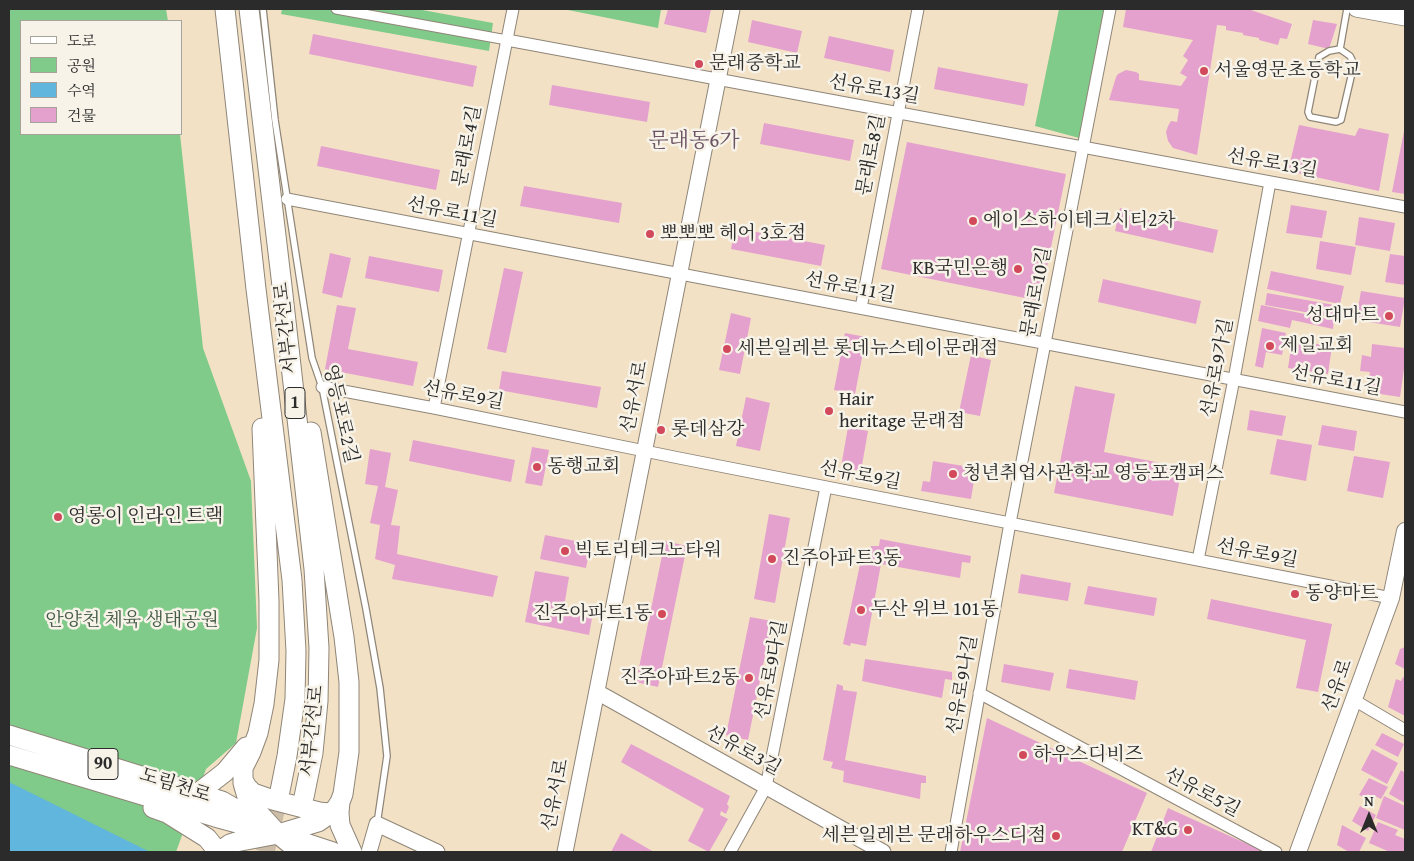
<!DOCTYPE html>
<meta charset="utf-8">
<style>
body{margin:0}
#map{position:relative;width:1414px;height:861px;overflow:hidden;background:#f3e1c6;font-family:"Gentium Book Plus","Noto Serif KR",serif}
canvas{display:block}
.frame{position:absolute;inset:0;border:10px solid #2b2b2b;pointer-events:none}
.legend{position:absolute;left:20px;top:20px;width:162px;height:115px;box-sizing:border-box;background:#f7f3e8;border:1px solid #a5a39c;margin:0;padding:6px 9px;list-style:none;font-size:15px;color:#2b2b2b}
.legend li{display:flex;align-items:center;gap:10px;height:25px}
.legend b{width:25px;border:1px solid #a5a39c}
.north{position:absolute;left:1344px;top:791px;width:50px;height:50px;-webkit-text-stroke:4px #f7f3e8;paint-order:stroke;rotate:0deg;font-size:14px;font-weight:700;line-height:20px;text-align:center;color:#2b2b2b}
.north::after{content:'';display:block;margin:auto;width:18px;height:22px;background:#2b2b2b;clip-path:polygon(50% 0,100% 100%,50% 72%,0 100%)}
</style>
<div id="map">
<canvas width="1414" height="861"></canvas>
<div class="frame"></div>
<ul class="legend">
<li><b style="height:6px;background:#fff"></b>도로</li>
<li><b style="height:14px;background:#80cb89"></b>공원</li>
<li><b style="height:14px;background:#60b6dc"></b>수역</li>
<li><b style="height:14px;background:#e4a1cd"></b>건물</li>
</ul>
<div class="north">N</div>
</div>
<script>
const ctx = document.querySelector('canvas').getContext('2d');
ctx.lineJoin = 'round';
function fill(path, color) {
  ctx.fillStyle = color;
  ctx.fill(path, 'evenodd');
}
function toPath(rows) {
  const path = new Path2D();
  for (const r of rows) {
    path.moveTo(r[0], r[1]);
    for (let i = 2; i < r.length; i += 2) path.lineTo(r[i], r[i + 1]);
  }
  return path;
}
function stroke(path, color, width, dash) {
  ctx.strokeStyle = color;
  ctx.lineWidth = width;
  ctx.lineCap = dash ? 'butt' : 'round';
  ctx.setLineDash(dash || []);
  ctx.stroke(path);
}
function drawText(font, color, halo, rows, align = 'center') {
  ctx.font = font + ' "Gentium Book Plus","Noto Serif KR",serif';
  ctx.lineWidth = 5;
  ctx.setLineDash([]);
  ctx.textBaseline = 'middle';
  ctx.strokeStyle = halo;
  ctx.fillStyle = color;
  for (const [text, x, y, turn = 0] of rows) {
    ctx.save();
    ctx.translate(x, y);
    ctx.rotate((+turn || 0) * Math.PI / 180);
    ctx.textAlign = isNaN(turn) ? turn : align;
    if (halo) ctx.strokeText(text, 0, 0);
    ctx.fillText(text, 0, 0);
    ctx.restore();
  }
}
const green = toPath([
 [9,9,166,9,168,21,21,21,21,134,180,134,203,348,251,481,257,628,236,743,206,769,176,852,9,852],
 [282,9,417,9,493,23,489,51,281,14],
 [563,9,661,9,658,28],
 [1059,9,1104,9,1079,138,1035,126]
]);
const water = toPath([
 [9,782,150,852,9,852]
]);
const building = toPath([
 [668,9,711,9,706,33,664,24],
 [1126,9,1248,9,1292,24,1287,39,1280,38,1278,45,1259,40,1259,38,1243,35,1243,33,1226,30,1226,26,1217,25,1197,155,1173,148,1168,141,1166,132,1168,126,1171,121,1177,122,1179,109,1109,100,1116,77,1118,74,1126,70,1136,72,1139,74,1139,80,1181,86,1187,77,1180,73,1188,60,1183,56,1193,40,1123,27],
 [752,20,802,31,797,53,748,42],
 [1313,20,1337,24,1329,49,1308,44],
 [313,34,477,66,473,87,309,54],
 [829,36,894,50,890,72,824,58],
 [938,67,1028,84,1024,106,934,89],
 [552,85,650,102,647,122,549,105],
 [764,123,854,140,850,161,760,144],
 [1299,125,1355,136,1359,128,1389,134,1379,191,1288,171],
 [1404,131,1405,131,1405,194,1392,192],
 [907,142,1066,174,1040,301,881,269],
 [321,146,440,170,436,190,317,166],
 [524,186,622,203,619,223,520,206],
 [1291,205,1327,211,1322,238,1286,233],
 [1120,208,1218,230,1213,253,1115,231],
 [1359,217,1395,223,1390,251,1355,245],
 [735,228,825,245,821,266,731,249],
 [1320,241,1356,247,1351,275,1316,269],
 [330,253,351,258,342,298,322,293],
 [1390,254,1405,256,1405,285,1385,282],
 [369,256,443,270,439,292,365,278],
 [504,268,523,272,506,353,487,349],
 [1271,271,1344,286,1340,304,1267,289],
 [1103,279,1201,301,1196,324,1098,302],
 [1361,291,1405,298,1400,327,1356,320],
 [1267,293,1340,306,1338,318,1265,305],
 [337,305,356,308,348,349,418,362,413,386,325,369],
 [1261,305,1334,320,1333,329,1292,320,1290,328,1258,321],
 [731,313,751,318,740,374,719,370],
 [1262,328,1286,333,1282,355,1266,352,1263,368,1255,366],
 [845,333,866,337,855,394,834,390],
 [1292,341,1332,346,1328,374,1288,368],
 [1372,344,1405,348,1405,362,1400,397,1367,392,1370,372,1360,371,1362,355,1371,357],
 [971,355,991,360,980,416,959,412],
 [502,371,601,387,597,408,499,390],
 [1075,386,1115,394,1104,452,1182,467,1173,516,1054,493],
 [746,397,770,403,760,451,736,446],
 [1250,410,1286,416,1282,436,1247,430],
 [1322,425,1357,431,1354,451,1318,445],
 [848,427,868,431,861,471,841,467],
 [1277,439,1312,445,1306,481,1270,474],
 [413,440,515,460,511,482,409,461],
 [532,447,549,450,542,486,525,483],
 [370,449,391,453,385,487,398,490,391,525,400,526,397,554,498,576,493,597,392,579,395,565,375,559,380,525,370,523,378,486,365,484],
 [1354,456,1390,462,1383,498,1347,491],
 [933,461,976,468,971,499,921,491,923,481,930,482],
 [769,514,790,518,775,603,754,599],
 [545,535,591,544,586,568,540,559],
 [880,539,971,556,970,563,962,562,960,578,881,564,866,646,851,643,850,646,843,644,862,555,870,557,871,546,879,546],
 [665,541,687,546,658,687,636,682],
 [535,571,569,577,563,613,592,618,589,635,525,622],
 [1021,574,1071,583,1068,601,1018,593],
 [1088,586,1157,598,1154,616,1084,604],
 [1211,599,1332,624,1318,692,1296,688,1306,640,1207,619],
 [750,617,772,621,748,740,726,735],
 [1405,647,1405,669,1395,664,1400,649],
 [865,659,952,672,952,680,945,679,942,698,862,681],
 [1004,664,1054,673,1050,691,1001,682],
 [1069,669,1138,681,1135,700,1066,688],
 [1403,677,1405,678,1405,716,1388,707,1396,679,1401,681],
 [837,684,843,686,843,690,857,692,845,760,926,776,926,783,921,783,920,799,843,782,844,771,831,768,833,762,823,760],
 [987,718,1147,793,1122,852,960,852],
 [1382,733,1404,744,1398,757,1375,745],
 [631,744,730,796,727,804,729,807,726,814,721,811,720,815,728,819,709,852,688,841,704,809,621,762],
 [1372,749,1398,763,1387,784,1361,770],
 [1401,770,1405,773,1405,803,1389,794],
 [1369,778,1388,787,1381,799,1375,796,1372,801,1359,795],
 [1384,796,1405,806,1405,830,1376,818],
 [1360,806,1376,815,1368,831,1352,821],
 [1168,808,1265,852,1151,852],
 [1378,822,1398,830,1395,835,1405,839,1405,852,1390,852,1369,843],
 [1342,825,1366,838,1359,852,1349,852,1337,845],
 [621,833,654,852,611,852]
]);
const primaryTunnel = toPath([
 [265,852,280,791]
]);
const service = toPath([
 [263,9,275,120,312,358,322,387,366,609,380,688,387,756,377,824],
 [1340,49,1350,56,1354,64,1341,120,1336,122,1310,117,1308,112,1319,57,1329,51,1340,49],
 [1340,49,1347,9]
]);
const pedestrian = toPath([
 [336,9,507,40]
]);
const minor = toPath([
 [507,40,1405,207],
 [287,199,1405,412],
 [861,308,918,9],
 [322,387,434,408,679,458,1391,598],
 [434,408,513,9],
 [1198,560,1234,379,1270,182],
 [979,693,1276,852],
 [1354,700,1405,730],
 [730,852,766,787,826,487],
 [951,852,1010,523,1110,9]
]);
const tertiary = toPath([
 [1356,9,1405,18],
 [597,692,883,852],
 [369,852,377,824,437,852],
 [565,852,732,9]
]);
const secondary = toPath([
 [1298,852,1391,598,1405,531]
]);
const primary = toPath([
 [225,9,256,289,292,580,296,651,295,699,287,756,280,791],
 [249,9,282,286,314,569,319,648,318,701,313,753,304,797],
 [262,428,269,601,269,660,264,704,258,733,251,752,243,768,243,783,247,797,256,810,278,834,300,852],
 [9,735,222,801,258,822],
 [9,755,215,817,278,834,333,852],
 [243,780,247,787,253,793,273,800,319,812,328,813,334,811],
 [198,793,225,772,246,747],
 [340,802,339,813,340,825,352,852],
 [153,808,167,813,207,838,215,848,215,852],
 [219,852,230,844,236,842,278,834,318,822,334,811,340,802,343,794,349,752,349,682,344,637,311,432]
]);
const markers = [
 [699,64,5,"#d1495b"],
 [1204,71,5,"#d1495b"],
 [973,221,5,"#d1495b"],
 [650,234,5,"#d1495b"],
 [1018,269,5,"#d1495b"],
 [1389,316,5,"#d1495b"],
 [1270,346,5,"#d1495b"],
 [727,349,5,"#d1495b"],
 [829,411,5,"#d1495b"],
 [661,430,5,"#d1495b"],
 [537,467,5,"#d1495b"],
 [953,474,5,"#d1495b"],
 [58,517,5,"#d1495b"],
 [565,551,5,"#d1495b"],
 [772,559,5,"#d1495b"],
 [1295,594,5,"#d1495b"],
 [861,610,5,"#d1495b"],
 [662,614,5,"#d1495b"],
 [749,678,5,"#d1495b"],
 [1023,755,5,"#d1495b"],
 [1188,830,5,"#d1495b"],
 [1056,836,5,"#d1495b"]
];
const shields = [
 [295,403,20],
 [103,764,30]
];
const shieldNames = [
 ["1",295,403],
 ["90",103,764]
];
const poiNames = [
 ["문래중학교",709,64],
 ["서울영문초등학교",1214,71],
 ["에이스하이테크시티2차",983,221],
 ["뽀뽀뽀 헤어 3호점",660,234],
 ["KB국민은행",1008,269,"right"],
 ["성대마트",1379,316,"right"],
 ["제일교회",1280,346],
 ["세븐일레븐 롯데뉴스테이문래점",737,349],
 ["Hair",839,400],
 ["heritage 문래점",839,422],
 ["롯데삼강",671,430],
 ["동행교회",547,467],
 ["청년취업사관학교 영등포캠퍼스",963,474],
 ["영롱이 인라인 트랙",68,517],
 ["빅토리테크노타워",575,551],
 ["진주아파트3동",782,559],
 ["동양마트",1305,594],
 ["두산 위브 101동",871,610],
 ["진주아파트1동",652,614,"right"],
 ["진주아파트2동",739,678,"right"],
 ["하우스디비즈",1033,755],
 ["KT&G",1178,830,"right"],
 ["세븐일레븐 문래하우스디점",1046,836,"right"]
];
const streetNames = [
 ["선유로13길",874,90,10],
 ["문래로4길",468,146,-79],
 ["문래로8길",872,155,-79],
 ["선유로13길",1272,164,10],
 ["선유로11길",452,213,11],
 ["선유로11길",850,288,11],
 ["문래로10길",1037,292,-79],
 ["서부간선로",287,328,-96],
 ["선유로9가길",1218,368,-79],
 ["선유로11길",1336,381,11],
 ["선유로9길",463,396,11],
 ["선유서로",635,397,-79],
 ["영등포로2길",340,414,77],
 ["선유로9길",860,476,11],
 ["선유로9길",1257,554,11],
 ["선유로9다길",772,670,-79],
 ["선유로9나길",963,685,-80],
 ["선유로",1338,686,-70],
 ["서부간선로",313,731,-84],
 ["선유로3길",743,751,29],
 ["도림천로",175,786,18],
 ["선유로5길",1202,793,28],
 ["선유서로",556,795,-79]
];
const parkNames = [
 ["안양천 체육 생태공원",132,621]
];
const quarterNames = [
 ["문래동6가",694,142]
];
fill(green, '#80cb89');
fill(water, '#60b6dc');
fill(building, '#e4a1cd');
stroke(primaryTunnel, '#cbbda7', 19, [19, 9]);
stroke(service, '#8f8678', 8);
stroke(pedestrian, '#8f8678', 11);
stroke(minor, '#8f8678', 13);
stroke(tertiary, '#8f8678', 17);
stroke(secondary, '#8f8678', 18);
stroke(primary, '#8f8678', 21);
stroke(service, '#fff', 5.5);
stroke(pedestrian, '#fff', 9);
stroke(minor, '#fff', 11);
stroke(tertiary, '#fff', 15);
stroke(secondary, '#fff', 16);
stroke(primary, '#fff', 19);
for (const [x, y, r, color] of markers) {
  const dot = new Path2D();
  dot.arc(x, y, r, 0, 2 * Math.PI);
  ctx.fillStyle = color;
  ctx.fill(dot);
  stroke(dot, '#f7f3e8', 2);
}
for (const [x, y, w] of shields) {
  const box = new Path2D();
  box.roundRect(x - w / 2, y - 15.5, w, 31, 4);
  ctx.fillStyle = '#f7f3e8';
  ctx.fill(box);
  stroke(box, '#2b2b2b', 1);
}
drawText('bold 18px', '#2b2b2b', null, shieldNames);
drawText('19px', '#2b2b2b', '#f7f3e8', poiNames, 'left');
drawText('19px', '#2b2b2b', '#f7f3e8', streetNames);
drawText('19px', '#445b47', '#f7f3e8', parkNames);
drawText('21px', '#6c5464', '#f7f3e8', quarterNames);
</script>
